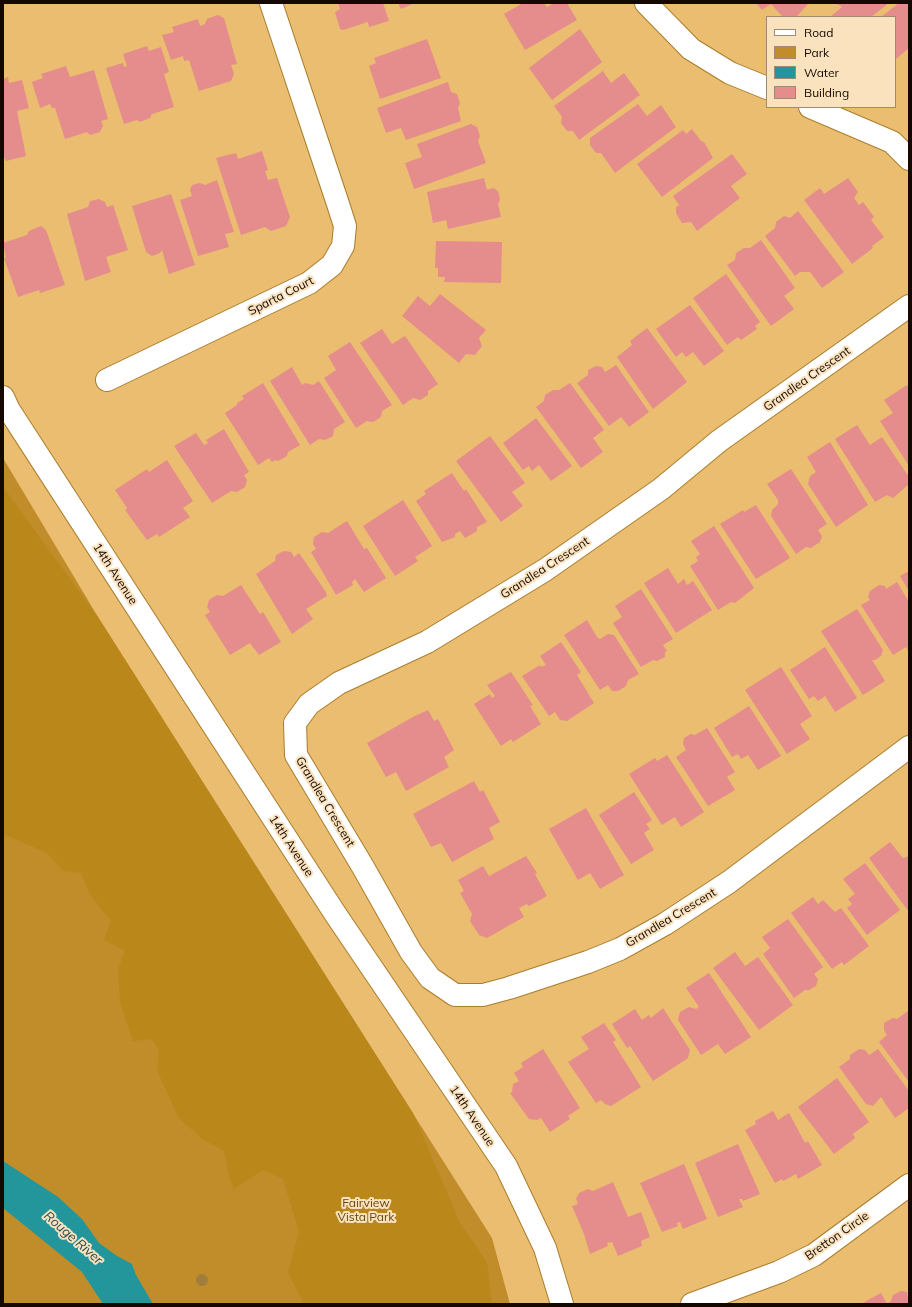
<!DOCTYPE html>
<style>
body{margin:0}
#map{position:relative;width:912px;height:1307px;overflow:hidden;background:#ebbd70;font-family:Mulish,sans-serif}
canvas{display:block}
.frame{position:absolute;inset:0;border:4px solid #150800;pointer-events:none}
.legend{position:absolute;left:766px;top:16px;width:130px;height:92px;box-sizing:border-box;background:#f9e2bd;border:1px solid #9e8b71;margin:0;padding:5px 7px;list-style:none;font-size:12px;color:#150800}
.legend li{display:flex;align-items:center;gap:8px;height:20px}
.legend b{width:20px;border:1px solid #9e8b71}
</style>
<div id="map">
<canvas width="912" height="1307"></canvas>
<div class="frame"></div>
<ul class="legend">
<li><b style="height:5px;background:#fff"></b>Road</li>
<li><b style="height:11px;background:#c08d2a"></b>Park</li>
<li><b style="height:11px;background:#22969b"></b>Water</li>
<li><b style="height:11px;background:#e58c8c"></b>Building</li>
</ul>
</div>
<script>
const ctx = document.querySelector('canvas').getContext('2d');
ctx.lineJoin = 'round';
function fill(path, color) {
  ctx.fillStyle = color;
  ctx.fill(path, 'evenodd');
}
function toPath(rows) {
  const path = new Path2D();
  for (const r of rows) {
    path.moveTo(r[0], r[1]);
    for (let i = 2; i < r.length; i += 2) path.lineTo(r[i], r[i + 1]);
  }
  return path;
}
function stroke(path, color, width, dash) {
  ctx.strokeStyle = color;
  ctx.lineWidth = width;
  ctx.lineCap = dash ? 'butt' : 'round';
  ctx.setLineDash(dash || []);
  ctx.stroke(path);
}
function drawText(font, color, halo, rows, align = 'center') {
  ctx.font = font + ' Mulish,sans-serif';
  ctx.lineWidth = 4;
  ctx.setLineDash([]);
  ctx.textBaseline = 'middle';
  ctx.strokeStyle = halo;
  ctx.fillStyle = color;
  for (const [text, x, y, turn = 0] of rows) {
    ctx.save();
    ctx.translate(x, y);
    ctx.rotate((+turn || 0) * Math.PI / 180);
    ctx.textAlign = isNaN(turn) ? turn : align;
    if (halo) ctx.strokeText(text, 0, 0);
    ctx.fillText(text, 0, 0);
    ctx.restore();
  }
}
const green = toPath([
 [3,458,98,617,492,1238,510,1304,3,1304]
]);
const forest = toPath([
 [3,487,98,617,413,1113,460,1223,487,1262,492,1304,304,1304,288,1272,299,1232,283,1179,263,1170,234,1189,229,1176,224,1151,202,1139,178,1117,157,1070,159,1050,152,1039,133,1041,120,1002,118,969,125,951,104,940,111,921,90,895,81,873,64,871,47,853,3,834]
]);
const water = toPath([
 [3,1161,58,1197,82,1219,99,1243,117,1256,132,1264,136,1275,153,1304,103,1304,82,1272,3,1208]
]);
const building = toPath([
 [338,3,383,3,389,21,369,27,368,22,343,30,340,29,335,12,340,9],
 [398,3,415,3,401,9],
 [523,3,544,3,547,7,554,3,567,3,577,20,525,50,504,14],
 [756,3,809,3,796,17,783,17,771,4,762,10],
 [836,3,889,3,871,17,830,17,842,7],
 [899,3,909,3,909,48,896,59,895,17,881,17],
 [218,15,224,18,237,64,231,65,234,74,231,81,199,91,189,60,184,61,183,56,171,60,162,35,174,32,172,27,198,19,200,26,205,24,207,19],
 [580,29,602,62,552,100,529,68],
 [427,39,441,78,380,99,369,66,376,63,374,58],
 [147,46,149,51,161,47,169,72,164,74,174,107,152,114,150,118,140,122,137,120,124,124,106,68,123,63,124,67,127,66,123,54],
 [66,66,70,77,94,70,108,119,101,121,103,126,100,132,90,135,87,132,65,139,55,108,52,108,50,104,40,108,32,82,43,78,41,74],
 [603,71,611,83,624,73,640,95,579,140,573,131,567,131,561,123,562,117,554,106],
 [8,77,9,83,22,80,29,108,17,111,26,156,6,161,3,155,3,79],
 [448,82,451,92,457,94,460,103,458,108,461,121,406,140,401,128,386,133,377,108],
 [638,104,647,116,661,105,676,127,615,173,601,153,596,153,590,145,590,138],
 [471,124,477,127,480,136,478,141,486,163,414,189,405,163,422,157,417,144],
 [692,129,701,141,704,142,713,158,662,197,637,164,683,130,686,134],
 [262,151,268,170,265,171,268,180,277,178,290,217,286,226,271,231,265,227,241,235,216,158,236,153,238,159],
 [732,154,747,174,731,186,740,198,697,231,691,222,682,223,676,213,676,207,679,205,673,196],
 [484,178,487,190,493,188,498,191,500,200,498,204,501,217,448,229,446,220,433,223,427,192],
 [848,178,858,192,854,198,859,205,863,202,874,217,871,220,884,237,872,246,873,248,852,264,804,200,820,188,824,194],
 [217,180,234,232,225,234,229,247,198,256,180,200,192,196,190,190,192,185,200,183,205,185],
 [171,194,195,265,169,274,162,250,160,253,152,256,146,252,132,206],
 [99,199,105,202,107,207,113,205,128,250,106,257,111,272,85,281,67,214,88,207,90,201],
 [798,211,844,272,822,288,810,272,800,272,795,276,765,236,775,228,776,222,784,216,790,218],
 [41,226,46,230,65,285,40,293,39,290,18,297,4,258,6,258,3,243,27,235,29,231],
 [761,240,795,288,784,296,794,309,771,326,727,265,735,260,736,253,744,248,750,248],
 [436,241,502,242,501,283,444,282,445,277,438,277,438,268,435,268],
 [726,274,760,322,755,326,757,329,741,340,738,337,727,345,693,298],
 [440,294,486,330,479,338,482,346,475,355,466,354,459,363,402,316,418,296,430,306],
 [690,305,724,351,704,366,693,352,686,357,682,352,676,357,656,329],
 [647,328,687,382,653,409,617,357,632,345,630,341],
 [382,329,392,344,405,336,438,384,428,391,428,395,420,400,413,398,403,405,360,343],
 [350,342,392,405,382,411,381,417,373,422,367,421,356,428,324,378,336,370,328,356],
 [616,365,649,412,629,427,621,417,609,426,577,383,588,375,588,370,596,366,602,367,605,372],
 [292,367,302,385,305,383,313,385,319,381,345,422,334,429,333,436,325,440,319,439,310,445,270,381],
 [263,383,300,445,288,452,287,456,278,461,275,460,272,462,269,458,258,465,225,413,237,405,237,403,244,399,242,396],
 [570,383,604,430,593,438,603,452,581,468,536,407,544,401,545,395,553,390,559,390],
 [907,385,909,389,909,466,880,421,893,413,884,400],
 [536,418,572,466,551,481,539,465,532,471,529,466,523,470,503,443],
 [857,425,870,445,882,437,909,477,909,484,893,498,887,495,875,502,835,439],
 [224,429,249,472,244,475,247,480,245,487,237,492,231,491,212,503,174,446,196,433,204,445,208,443,206,440],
 [490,436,525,483,512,492,523,506,501,522,456,461],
 [830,442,868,505,836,527,808,484,810,476,816,472,807,457],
 [167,460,193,501,183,508,190,517,159,537,157,534,147,540,125,510,127,508,115,490,147,469,149,472],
 [791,469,827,524,818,530,822,536,820,542,811,548,806,547,796,554,771,516,772,510,778,504,778,500,767,484],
 [452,473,464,491,466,489,487,522,477,527,477,531,467,537,465,538,460,531,455,534,455,537,442,542,416,501,426,494,424,491],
 [403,500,432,546,415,557,418,561,395,576,363,526],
 [756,505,790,558,756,579,720,524,743,510,744,512],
 [347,521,364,549,367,548,386,578,364,592,355,579,352,582,353,585,336,595,311,552,316,549,313,544,314,537,322,532,328,533],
 [714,526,754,588,735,603,731,602,718,610,690,566,698,561,696,557,700,554,691,541],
 [284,551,291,552,294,557,299,553,326,592,327,596,306,609,313,619,292,634,256,574,275,561,276,555],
 [668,568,678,584,684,579,687,585,693,581,712,610,676,633,644,583],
 [909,571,909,591,900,576],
 [897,582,909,602,909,652,906,647,893,655,861,605,870,600,868,597,870,591,879,585,885,586,886,589],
 [241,585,260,614,263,612,281,642,259,655,250,643,230,655,205,615,210,612,207,607,209,600,217,595,223,596],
 [641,589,673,639,663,645,667,651,665,652,665,657,657,661,653,660,641,667,613,623,622,617,615,606],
 [857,609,883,650,881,656,875,660,872,660,885,681,863,695,821,631],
 [587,620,597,637,600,639,608,634,614,635,639,674,628,680,626,686,618,691,612,691,608,685,600,690,564,635],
 [561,642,581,672,577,675,594,703,567,721,560,720,555,712,549,716,522,676,540,665,541,667,546,665,540,656],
 [825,647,857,698,835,712,825,696,818,701,814,696,809,699,790,670],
 [781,667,812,716,800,724,810,739,787,754,745,690],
 [511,672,533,705,530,706,541,724,513,742,511,739,501,746,474,704,490,694,492,698,495,696,487,685],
 [749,706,781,756,758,770,748,755,741,759,738,754,732,757,714,728],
 [428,710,434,721,438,719,454,750,444,757,449,767,406,791,396,772,386,777,367,743,413,717],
 [707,728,735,772,727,777,735,790,708,806,676,757,686,750,683,744,684,738,691,734,695,735],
 [667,755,704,812,681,827,675,817,662,825,629,774,655,758,657,761],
 [474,781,480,792,483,790,500,822,489,828,494,839,452,862,441,843,431,847,413,814],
 [634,792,652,820,646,824,650,829,644,833,654,850,631,864,599,815],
 [586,808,624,875,600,889,590,873,578,880,549,829],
 [890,842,903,858,909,856,909,912,869,858],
 [526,856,537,873,535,874,547,896,529,906,527,904,519,908,524,917,487,938,479,935,470,921,472,914,460,893,464,891,458,880,483,866,489,876],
 [865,863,900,910,867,935,847,908,852,904,848,899,855,894,843,879],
 [813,897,818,904,823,900,835,912,841,908,869,946,844,965,842,962,832,969,791,913],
 [788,919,823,967,814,974,818,979,816,986,809,990,805,990,794,998,763,954,770,948,762,937],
 [735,952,745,966,758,957,793,1005,759,1030,713,968],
 [709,973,751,1037,725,1054,718,1044,701,1055,678,1020,680,1012,689,1007,696,1009,699,1007,686,988],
 [663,1008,690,1050,688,1058,653,1081,630,1046,627,1048,612,1024,635,1009,642,1020,649,1015,651,1018],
 [908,1011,909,1012,909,1082,879,1042,887,1035,884,1030,884,1023,893,1018,897,1019],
 [604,1023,616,1040,613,1042,641,1087,611,1106,605,1104,601,1100,596,1103,568,1062,589,1049,581,1037],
 [543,1049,580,1108,568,1116,570,1119,550,1132,541,1118,537,1120,529,1119,510,1093,512,1092,513,1084,519,1081,514,1073,523,1067,521,1063],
 [859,1049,865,1050,869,1055,878,1049,909,1091,909,1108,895,1118,881,1097,873,1106,866,1104,839,1067,850,1059,850,1055],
 [837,1078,869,1122,853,1134,855,1138,834,1154,798,1107],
 [773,1111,778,1120,789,1113,805,1143,808,1141,822,1165,798,1179,796,1174,783,1181,782,1179,775,1183,745,1130,756,1124,755,1121],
 [738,1144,760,1194,743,1201,742,1199,739,1199,743,1207,718,1217,695,1163],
 [684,1164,707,1219,683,1229,680,1222,677,1223,678,1226,662,1232,640,1183],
 [613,1182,628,1217,641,1212,650,1237,641,1241,642,1246,618,1256,612,1242,607,1243,608,1246,590,1254,584,1234,572,1206,578,1204,576,1199,579,1193,588,1189,593,1191],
 [901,1291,907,1292,909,1304,887,1304,891,1301,893,1295],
 [881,1293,887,1304,861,1304,879,1294]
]);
const street = toPath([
 [646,3,691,49,730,73,767,88],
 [810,107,892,142,909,159],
 [909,306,719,441,661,489,545,570,427,642,339,683,309,704,295,723,296,755,363,867,411,952,430,978,455,995,483,995,509,988,588,962,620,949,665,924,729,882,909,747],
 [107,380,309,283,332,265,343,246,345,226,338,204,271,3],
 [692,1304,779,1272,814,1255,909,1185]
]);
const secondary = toPath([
 [3,397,9,410,336,915,506,1166,545,1248,562,1304]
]);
const trees = [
 [202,1280]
];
const streetNames = [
 ["Sparta Court",281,296,-27],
 ["Grandlea Crescent",807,379,-35],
 ["Grandlea Crescent",545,568,-33],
 ["14th Avenue",115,574,57],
 ["Grandlea Crescent",325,802,59],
 ["14th Avenue",291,846,57],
 ["Grandlea Crescent",671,918,-31],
 ["14th Avenue",472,1116,56],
 ["Bretton Circle",837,1236,-35]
];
const parkNames = [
 ["Fairview",366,1203],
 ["Vista Park",366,1217]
];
const waterNames = [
 ["Rouge River",73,1238,41]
];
fill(green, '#c08d2a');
fill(forest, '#ba871a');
fill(water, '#22969b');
fill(building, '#e58c8c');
stroke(street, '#a97e2d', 24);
stroke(secondary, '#a97e2d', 24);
stroke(street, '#fff', 22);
stroke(secondary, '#fff', 22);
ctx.fillStyle = '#a17d3d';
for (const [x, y] of trees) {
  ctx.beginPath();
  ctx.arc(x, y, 6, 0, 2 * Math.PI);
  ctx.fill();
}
drawText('12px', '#150800', '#f9e2bd', streetNames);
drawText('12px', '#644914', '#f9e2bd', parkNames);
drawText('italic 13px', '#28484a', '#f9e2bd', waterNames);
</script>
